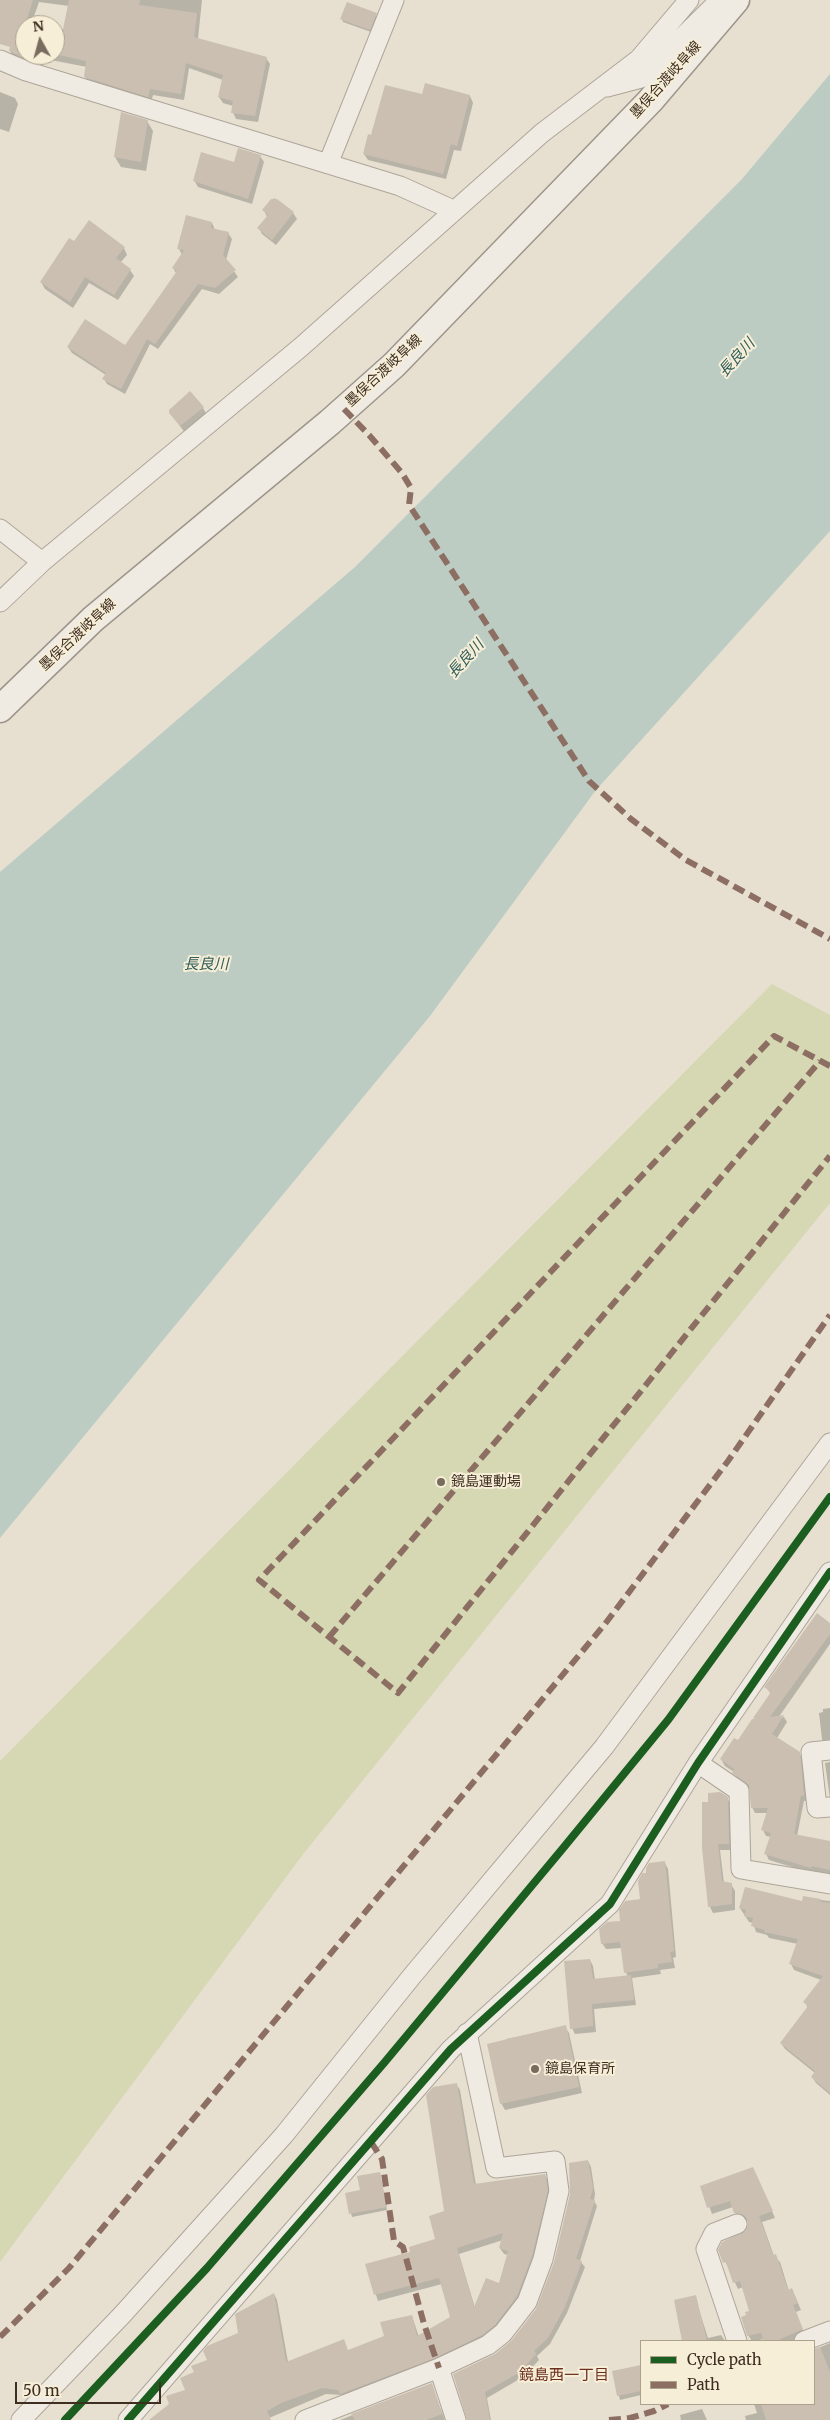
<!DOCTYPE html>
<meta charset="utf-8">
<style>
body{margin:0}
#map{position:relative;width:830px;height:2420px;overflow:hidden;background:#e7e0d1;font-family:Merriweather,serif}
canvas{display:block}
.legend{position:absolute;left:640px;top:2340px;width:175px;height:65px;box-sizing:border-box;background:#f7eed8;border:1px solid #ada18e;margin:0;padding:6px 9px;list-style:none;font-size:15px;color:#3d2e20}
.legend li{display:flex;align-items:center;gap:10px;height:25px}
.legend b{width:25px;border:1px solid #ada18e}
.north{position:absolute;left:15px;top:15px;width:50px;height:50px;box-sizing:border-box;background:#f7eed8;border:1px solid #ada18e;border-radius:50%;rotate:353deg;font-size:14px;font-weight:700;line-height:20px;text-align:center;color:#3d2e20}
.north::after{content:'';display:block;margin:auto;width:18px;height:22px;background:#786c5e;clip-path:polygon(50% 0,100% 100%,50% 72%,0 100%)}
.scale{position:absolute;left:15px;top:2382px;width:146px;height:22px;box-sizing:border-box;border:2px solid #3d2e20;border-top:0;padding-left:6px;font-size:15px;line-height:18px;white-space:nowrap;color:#3d2e20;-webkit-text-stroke:4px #f7eed8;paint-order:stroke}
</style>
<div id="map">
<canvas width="830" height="2420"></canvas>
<ul class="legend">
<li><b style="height:6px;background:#1b5e20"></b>Cycle path</li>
<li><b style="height:6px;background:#8d6e63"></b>Path</li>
</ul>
<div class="north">N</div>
<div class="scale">50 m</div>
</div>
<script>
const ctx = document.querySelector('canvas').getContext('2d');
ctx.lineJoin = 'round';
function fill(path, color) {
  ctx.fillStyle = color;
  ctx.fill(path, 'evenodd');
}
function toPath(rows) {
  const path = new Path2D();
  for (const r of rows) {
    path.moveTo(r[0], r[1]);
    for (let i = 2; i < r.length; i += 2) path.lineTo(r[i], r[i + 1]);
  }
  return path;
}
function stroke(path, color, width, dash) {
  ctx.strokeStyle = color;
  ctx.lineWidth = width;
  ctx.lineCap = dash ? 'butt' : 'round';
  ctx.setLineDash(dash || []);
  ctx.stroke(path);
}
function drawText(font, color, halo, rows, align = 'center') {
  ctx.font = font + ' Merriweather,"Noto Sans JP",serif';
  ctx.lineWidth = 4;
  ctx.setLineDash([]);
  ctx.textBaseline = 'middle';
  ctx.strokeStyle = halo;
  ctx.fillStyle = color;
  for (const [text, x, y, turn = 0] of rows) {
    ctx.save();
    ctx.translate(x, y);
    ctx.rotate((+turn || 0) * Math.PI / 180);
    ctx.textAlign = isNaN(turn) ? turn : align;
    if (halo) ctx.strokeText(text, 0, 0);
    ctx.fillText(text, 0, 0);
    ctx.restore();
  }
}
const green = toPath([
 [772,984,830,1015,830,1203,304,1853,0,2262,0,1761]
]);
const water = toPath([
 [830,74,830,531,596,790,430,1016,0,1538,0,872,355,567,742,179]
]);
const shadow = toPath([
 [0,0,202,0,198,39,266,58,270,64,258,122,236,119,233,112,233,106,223,103,219,97,223,80,189,68,184,100,153,95,151,102,89,83,85,77,87,67,30,56,28,64,14,58,10,51,12,45,0,41],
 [39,2,69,6,63,36,55,34,55,55,25,55,25,25,31,25],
 [376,14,377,17,371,32,343,22,342,19],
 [0,92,15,98,18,104,9,132,0,129],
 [470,96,473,103,461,151,454,150,446,179,368,160,364,154,372,137],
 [147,121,153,131,146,171,121,167,115,157],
 [260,156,264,162,252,204,198,187,194,180],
 [274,198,293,213,297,219,276,245,262,234,259,228,267,217,264,210],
 [212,223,215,230,228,233,232,239,226,260,238,277,219,294,202,289,158,349,150,344,125,394,107,384,104,379,106,375,72,353,68,347,125,347,176,273,173,268,182,255,179,249],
 [74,243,124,248,127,255,120,263,130,270,134,276,118,300,89,283,73,308,45,289,41,282],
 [203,408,210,420,189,438,170,413],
 [830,1624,830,1644,778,1718,784,1717,787,1722,777,1738,799,1753,803,1759,807,1801,804,1801,797,1836,830,1843,830,1875,815,1874,769,1860,766,1854,771,1837,766,1836,763,1830,767,1813,755,1813,752,1807,750,1789,737,1779,734,1772,725,1766,721,1759,756,1720,771,1694,766,1687],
 [830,1708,830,1745,825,1746,822,1739,819,1713,823,1712,823,1709],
 [830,1762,830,1799,825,1763],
 [727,1798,731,1805,732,1850,720,1850,724,1883,731,1884,735,1891,735,1910,713,1913,710,1907,703,1848],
 [665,1863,668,1869,676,1957,673,1958,675,1968,660,1970,661,1974,632,1978,636,2005,594,2009,596,2032,575,2034,572,2028,590,1960,593,1966,595,1980,627,1976,622,1948,606,1949,602,1943,641,1900,647,1874],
 [804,1898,830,1901,830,2095,816,2083,812,2077,815,2073,785,2049,781,2043,808,2008,805,2002,821,1980,794,1970,791,1964,798,1944,769,1938,767,1935,756,1932,753,1923,749,1922,740,1908,803,1902],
 [565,2027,569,2033,582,2093,505,2110,501,2103,506,2039],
 [456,2084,460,2090,476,2185,545,2175,548,2181,550,2197,535,2262,520,2303,485,2341,345,2400,342,2395,326,2394,269,2418,271,2420,151,2420,187,2391,195,2372,239,2334,274,2294,277,2300,288,2362,348,2351,385,2337,412,2316,419,2337,452,2318,442,2284,378,2301,366,2265,412,2253,437,2240,445,2212],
 [503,2240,500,2248,504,2254,508,2255,500,2285,475,2308,459,2254],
 [588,2161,591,2167,595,2194,594,2201,597,2206,580,2261,585,2267,567,2313,550,2344,537,2356,539,2360,523,2377,487,2398,491,2420,468,2420,496,2355,513,2341,537,2310,555,2262],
 [380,2173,387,2210,352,2217,346,2194,361,2191],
 [756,2175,775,2218,762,2222,774,2256,780,2262,789,2291,795,2296,801,2310,796,2312,805,2336,798,2341,765,2341,765,2339,752,2341,748,2335,751,2311,743,2287,738,2289,720,2250,746,2232,749,2221,739,2220,733,2207,712,2214,702,2187],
 [695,2297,708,2338,721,2335,725,2341,683,2341,675,2301],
 [830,2343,830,2420,746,2420,745,2416,757,2413,754,2404,814,2404,814,2350],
 [641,2366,641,2395,620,2400,613,2372],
 [431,2384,445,2420,340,2420],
 [702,2409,707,2420,681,2420,680,2415]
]);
const building = toPath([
 [0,0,33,0,19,45,25,47,25,58,9,51,10,47,0,44],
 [69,0,140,0,139,5,197,13,194,37,267,57,255,116,231,113,233,101,218,97,223,75,186,63,181,94,150,89,148,97,84,77,86,61,55,54,55,33,62,34],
 [347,2,377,13,370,30,340,19],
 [425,83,470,95,457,146,451,144,443,174,363,154,368,134,371,135,372,131,385,85,422,94],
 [121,112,148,120,141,162,114,157],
 [238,148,261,155,248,199,193,181,201,152,234,162],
 [271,199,277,199,294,212,272,240,257,228,268,215,262,210],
 [186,215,212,222,211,228,229,232,223,255,236,270,215,288,198,284,155,344,147,339,121,389,102,379,106,373,67,347,85,319,125,345,177,271,172,268,184,250,177,249],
 [89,220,125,247,116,258,131,269,114,295,85,277,70,302,40,282,69,238,74,241],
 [190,391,204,407,180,426,169,413,169,410],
 [817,1613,830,1623,830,1634,770,1717,784,1715,772,1734,800,1752,804,1796,801,1795,794,1834,830,1841,830,1870,812,1866,811,1868,764,1854,771,1833,761,1830,768,1808,751,1808,749,1785,732,1773,734,1769,720,1759,734,1738,738,1740,752,1719,755,1719,753,1718,771,1692,764,1687],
 [720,1792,728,1797,729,1844,718,1844,722,1881,732,1883,732,1904,708,1907,702,1848,702,1802,708,1802,708,1793],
 [665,1861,674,1951,670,1952,672,1962,658,1964,658,1968,624,1973,620,1942,601,1944,599,1929,607,1922,620,1921,619,1910,625,1901,640,1899,638,1881,642,1873,646,1873,646,1868,649,1863],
 [745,1887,802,1901,803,1896,821,1899,821,1902,830,1903,830,2093,811,2077,815,2071,780,2043,808,2006,803,2002,823,1976,789,1964,798,1939,764,1932,765,1930,751,1926,753,1918,744,1916,746,1910,739,1908],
 [590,1959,593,1979,631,1975,634,2000,592,2004,593,2026,570,2029,564,1961],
 [566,2025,579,2087,500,2104,487,2044],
 [457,2083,474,2184,545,2174,548,2190,532,2256,517,2296,495,2325,482,2335,435,2358,340,2394,338,2390,322,2388,281,2403,267,2411,271,2420,149,2420,169,2404,166,2396,185,2390,180,2378,194,2372,191,2366,207,2360,203,2351,207,2346,238,2333,235,2314,274,2293,286,2362,344,2339,348,2350,384,2336,380,2322,412,2315,417,2336,450,2317,439,2278,374,2295,365,2264,410,2252,409,2247,435,2239,429,2216,444,2211,426,2095,433,2087],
 [503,2233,499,2248,508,2251,499,2283,486,2278,474,2307,457,2248],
 [588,2160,593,2188,590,2199,595,2200,576,2259,582,2261,565,2307,548,2338,534,2351,536,2354,520,2372,485,2392,490,2420,467,2420,453,2374,495,2354,512,2340,536,2309,554,2262,570,2194,569,2163],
 [753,2167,773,2211,759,2216,773,2255,776,2254,788,2290,792,2288,798,2303,793,2305,803,2329,776,2341,764,2341,761,2333,747,2336,741,2317,746,2315,745,2312,749,2311,740,2281,733,2283,726,2262,723,2263,718,2250,722,2242,745,2231,748,2225,747,2219,744,2215,734,2213,730,2201,707,2208,700,2186],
 [380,2172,387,2207,349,2214,345,2193,360,2190,357,2176],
 [696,2295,707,2341,682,2341,674,2300],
 [820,2347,830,2372,830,2420,766,2420,761,2404,814,2404,814,2349],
 [641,2365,641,2391,617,2396,612,2371],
 [432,2383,442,2414,426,2420,355,2420,351,2414]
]);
const minor = toPath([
 [0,60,26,71,400,186,453,210],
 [607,87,641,78,720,0],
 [328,164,394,0],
 [0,529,42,562],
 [0,602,42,562,301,347,542,133,639,59,689,0],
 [830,1750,811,1752,817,1808,830,1807],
 [698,1763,739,1791,741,1869,830,1884],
 [737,2224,714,2233,706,2249,737,2341],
 [804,2341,830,2331],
 [439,2368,456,2420],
 [21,2420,122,2315,284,2135,412,1976,604,1747,830,1443],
 [128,2420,451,2049,610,1904,698,1763,830,1572],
 [305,2420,439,2368,488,2345,503,2333,527,2302,543,2259,559,2191,555,2161,496,2168,467,2033]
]);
const secondary = toPath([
 [0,709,93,619,330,422,394,365,650,101,736,0]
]);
const quiet = toPath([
 [344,409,369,435,402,473,411,488,409,505,589,781,631,819,686,860,830,939],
 [830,1066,774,1036,259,1580,398,1693,830,1156],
 [329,1637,820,1061],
 [371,2142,382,2159,394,2241,403,2247,424,2324,439,2368],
 [0,2337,69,2268,605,1624,728,1461,830,1315],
 [609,2420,630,2418,654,2411,668,2404]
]);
const cycleway = toPath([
 [65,2420,207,2268,384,2063,564,1847,668,1720,830,1497],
 [128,2420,451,2049,610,1904,698,1763,830,1572]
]);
const markers = [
 [441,1482,5,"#786c5e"],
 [535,2069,5,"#786c5e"]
];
const streetNames = [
 ["墨俣合渡岐阜線",666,80,-48],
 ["墨俣合渡岐阜線",384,371,-43],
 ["墨俣合渡岐阜線",78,635,-43]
];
const poiNames = [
 ["鏡島運動場",451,1482],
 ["鏡島保育所",545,2069]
];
const waterNames = [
 ["長良川",737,358,-48],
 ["長良川",466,659,-48],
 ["長良川",206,965]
];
const neighbourhoodNames = [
 ["鏡島西一丁目",564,2376]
];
fill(green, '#d6d7b3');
fill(water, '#bcccc2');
fill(shadow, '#0003');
fill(building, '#cbbfb2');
stroke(minor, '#ada599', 21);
stroke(secondary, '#9c958a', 29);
stroke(minor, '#efebe3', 19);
stroke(secondary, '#efebe3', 26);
stroke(quiet, '#8d6e63', 6, [12, 6]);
stroke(cycleway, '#1b5e20', 8);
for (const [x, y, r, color] of markers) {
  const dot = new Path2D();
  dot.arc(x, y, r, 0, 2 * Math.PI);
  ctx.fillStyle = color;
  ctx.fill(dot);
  stroke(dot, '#f7eed8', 2);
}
drawText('14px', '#3d2e20', '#f7eed8', streetNames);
drawText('14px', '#3d2e20', '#f7eed8', poiNames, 'left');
drawText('italic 15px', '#2f5d5a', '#f7eed8', waterNames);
drawText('15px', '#6b2e1e', '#f7eed8', neighbourhoodNames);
</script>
